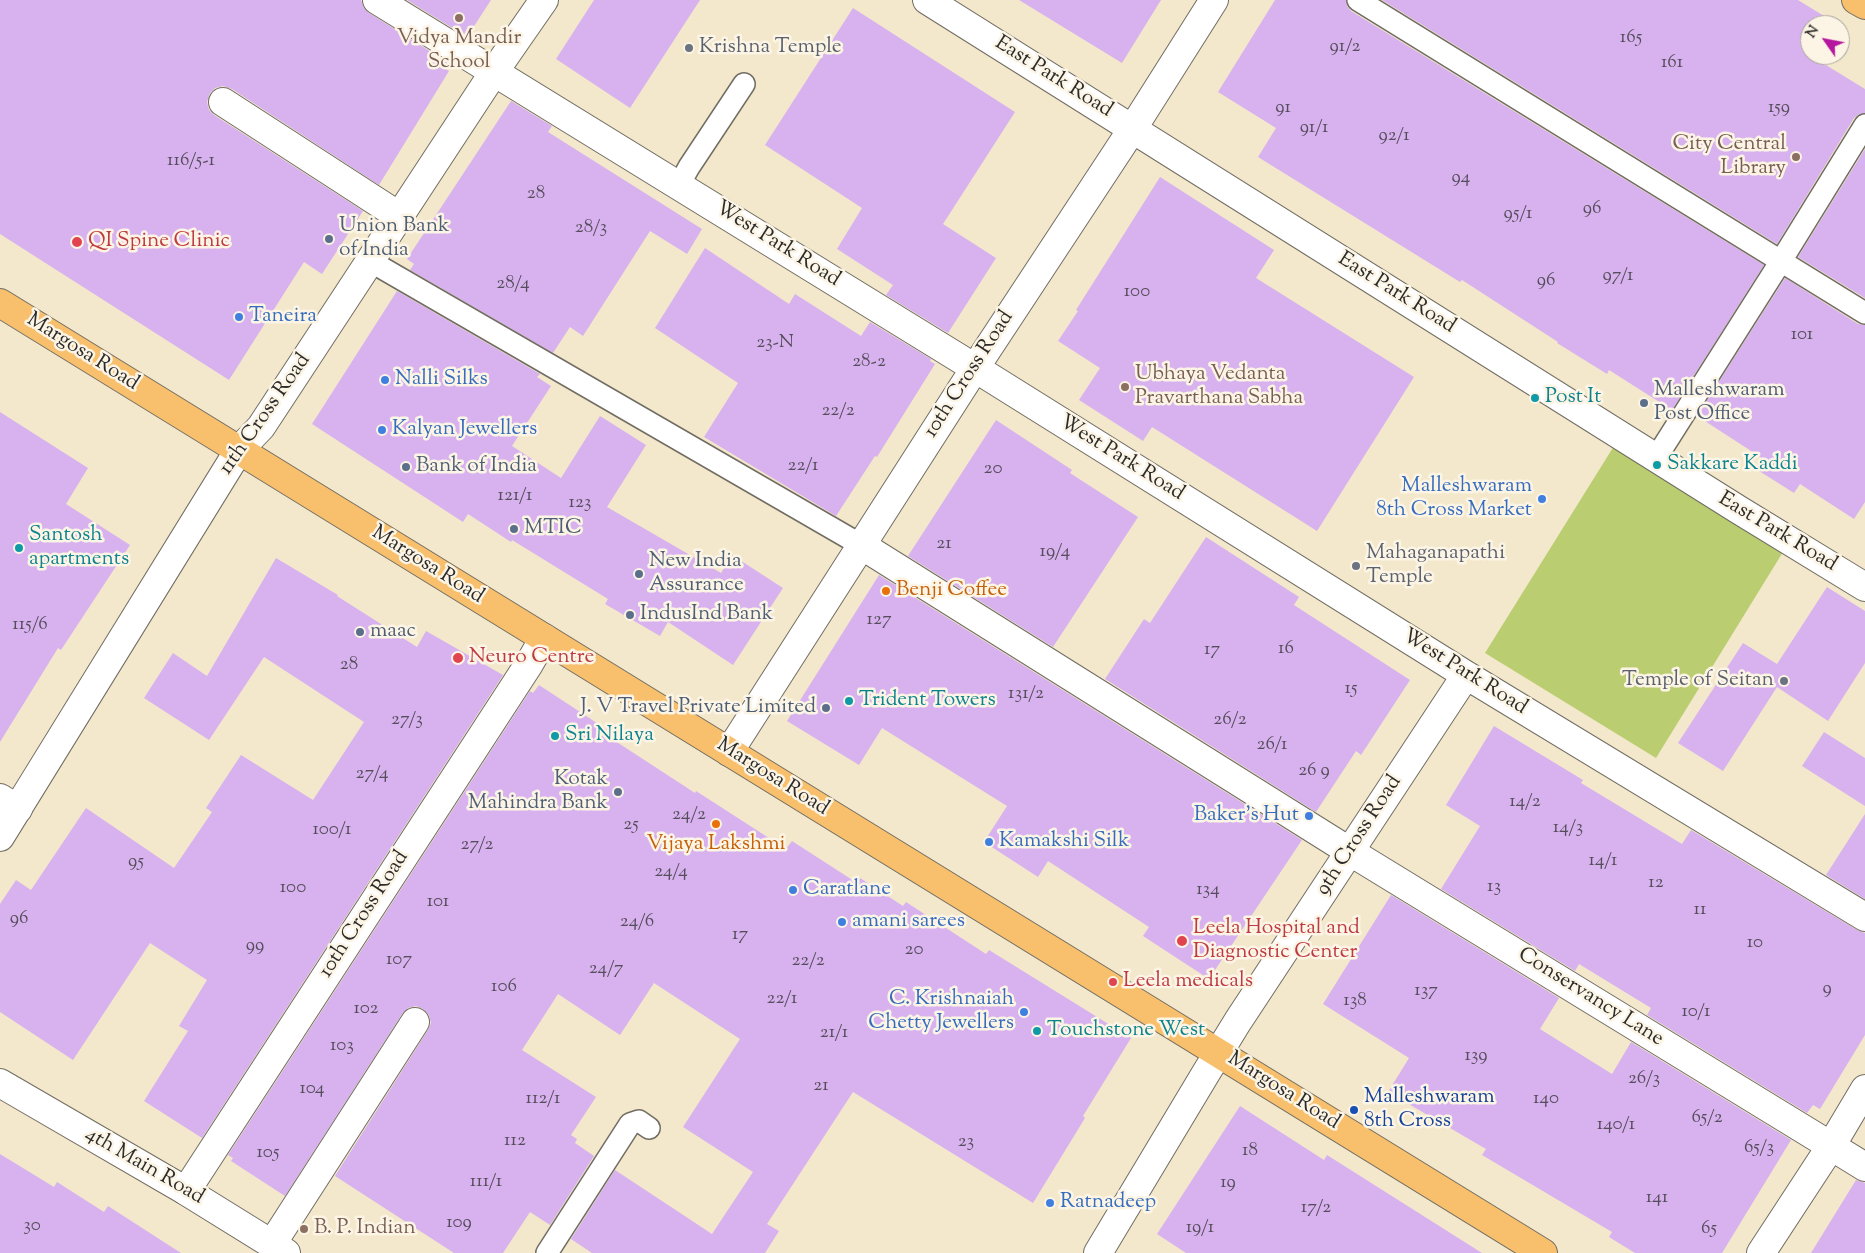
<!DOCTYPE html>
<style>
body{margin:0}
#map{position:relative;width:1865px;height:1253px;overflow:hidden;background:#f3e8cc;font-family:"Sorts Mill Goudy",serif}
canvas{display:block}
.north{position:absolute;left:1800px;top:15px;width:50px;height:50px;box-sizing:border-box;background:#fcf5e5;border:1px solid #a8a49b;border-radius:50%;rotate:303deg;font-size:14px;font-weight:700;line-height:20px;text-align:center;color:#2b2b2b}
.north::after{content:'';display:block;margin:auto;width:18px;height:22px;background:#b5179e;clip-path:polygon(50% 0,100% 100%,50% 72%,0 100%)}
</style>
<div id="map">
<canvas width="1865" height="1253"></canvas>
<div class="north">N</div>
</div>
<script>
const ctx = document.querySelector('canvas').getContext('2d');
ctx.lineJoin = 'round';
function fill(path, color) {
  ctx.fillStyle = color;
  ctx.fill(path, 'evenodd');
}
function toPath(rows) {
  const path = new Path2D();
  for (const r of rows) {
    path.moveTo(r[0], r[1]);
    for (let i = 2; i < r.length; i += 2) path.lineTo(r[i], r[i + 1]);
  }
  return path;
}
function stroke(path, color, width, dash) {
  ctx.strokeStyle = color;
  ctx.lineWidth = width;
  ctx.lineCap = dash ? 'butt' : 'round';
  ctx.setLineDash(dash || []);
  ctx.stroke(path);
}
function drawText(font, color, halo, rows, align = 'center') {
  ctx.font = font + ' "Sorts Mill Goudy",serif';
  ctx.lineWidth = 5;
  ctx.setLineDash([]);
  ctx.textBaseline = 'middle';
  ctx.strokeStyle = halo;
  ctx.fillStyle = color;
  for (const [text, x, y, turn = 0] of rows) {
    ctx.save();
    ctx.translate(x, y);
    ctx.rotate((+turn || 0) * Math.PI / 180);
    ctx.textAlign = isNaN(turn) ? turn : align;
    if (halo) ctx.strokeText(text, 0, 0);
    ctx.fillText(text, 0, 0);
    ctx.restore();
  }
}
const green = toPath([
 [1614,446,1783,552,1656,758,1485,653]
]);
const building = toPath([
 [0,0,361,0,364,8,369,13,449,63,446,69,449,71,379,185,232,89,223,86,215,88,210,93,207,102,209,110,214,115,363,211,322,274,304,262,229,380,0,234],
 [407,0,491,0,467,37],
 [594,0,700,0,630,108,556,59],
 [1019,0,1161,0,1122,63],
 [1275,0,1346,0,1347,6,1351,11,1764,265,1672,410,1609,370,1607,374,1557,343,1558,342,1462,280,1460,282,1258,157,1276,128,1218,92],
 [1382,0,1798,0,1824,16,1819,25,1810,25,1810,39,1803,51,1865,89,1865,113,1859,114,1854,118,1777,244],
 [853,8,1015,112,943,224,996,258,948,333,886,295,893,285,837,249,862,208,765,145],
 [511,101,552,126,548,132,702,229,687,254,650,231,583,336,570,327,553,353,410,270,414,264,407,259],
 [1865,149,1865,298,1798,257],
 [1160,177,1274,250,1256,278,1414,377,1317,531,1152,427,1143,441,1079,400,1100,368,1058,341,1078,311,1076,310],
 [705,248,789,304,795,294,861,336,870,322,931,359,930,361,935,364,877,457,875,456,836,516,704,437,738,383,655,328],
 [1785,278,1858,324,1865,325,1865,502,1854,519,1800,484,1794,493,1756,469,1762,458,1697,416],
 [397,291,540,374,537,377,551,386,512,446,561,478,600,416,646,445,607,507,721,573,732,555,783,588,733,665,668,622,660,636,605,604,608,599,512,540,511,542,468,514,463,522,312,424],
 [0,412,88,468,66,504,130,545,61,650,58,648,0,742],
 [996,420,1072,470,1070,473,1138,517,1053,647,908,556],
 [1206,537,1299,597,1294,605,1410,680,1361,755,1356,751,1316,812,1105,679,1144,619,1150,623],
 [276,558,338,595,337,596,417,647,426,631,503,675,202,1138,144,1101,188,1031,179,1026,207,980,150,943,73,1060,0,1012,0,904,16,880,31,890,86,808,174,868,212,812,206,808,241,755,313,800,364,722,264,657,209,740,144,698,173,653,207,676],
 [879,575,1302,840,1209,979,1143,936,1149,927,1048,861,1038,877,984,842,1007,806,882,728,859,765,787,721],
 [1827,587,1865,611,1865,663,1828,721,1777,687,1723,771,1678,743,1743,643,1777,664],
 [539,685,609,731,606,735,695,793,696,791,786,849,792,841,854,881,857,876,903,906,906,902,986,954,989,950,1131,1038,1083,1116,1085,1118,1033,1203,853,1092,767,1224,779,1231,765,1253,592,1253,571,1239,615,1170,712,1234,753,1172,683,1127,740,1039,654,983,620,1035,558,994,522,1050,596,1097,571,1135,577,1139,575,1143,594,1156,550,1225,530,1212,503,1253,454,1253,335,1176,428,1030,431,1023,429,1015,423,1009,416,1006,408,1008,402,1014,285,1196,231,1161,233,1158,228,1155,530,691,533,693],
 [1494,726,1583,780,1581,783,1682,844,1691,830,1857,930,1865,933,1865,1035,1820,1109,1813,1105,1807,1113,1647,1015,1651,1008,1579,964,1575,971,1441,889,1480,826,1446,805],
 [1824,732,1865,758,1865,806,1802,766],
 [1865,814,1865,899,1826,875],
 [1391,895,1559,998,1540,1029,1612,1074,1631,1042,1791,1140,1722,1253,1635,1253,1609,1237,1612,1232,1482,1155,1486,1149,1388,1092,1409,1058,1323,1004],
 [1240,1106,1324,1160,1327,1155,1482,1253,1186,1253,1157,1234],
 [0,1154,54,1187,57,1182,104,1212,108,1206,181,1253,0,1253],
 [1856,1180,1865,1183,1865,1253,1811,1253]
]);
const service = toPath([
 [1358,0,1865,313],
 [679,185,689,167,744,84],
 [370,261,861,545],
 [1656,458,1781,261,1865,125],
 [547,1253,630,1124,639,1121,649,1128]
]);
const pedestrian = toPath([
 [1349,851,1831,1146]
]);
const minor = toPath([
 [377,0,975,368,1466,675,1865,917],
 [927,0,1739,510,1865,587],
 [223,102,399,216],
 [861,545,1349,851],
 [729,752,975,368,1133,128,1214,0],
 [0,798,18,809],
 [1831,1146,1865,1167],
 [186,1191,529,664,544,638],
 [272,1244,415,1022],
 [1098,1253,1206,1073,1238,1021,1466,675]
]);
const tertiary = toPath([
 [0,837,239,450,261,427,494,72,544,0],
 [0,1083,186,1191,286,1253],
 [1761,1253,1831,1146,1865,1089]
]);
const primary = toPath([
 [1856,0,1865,5],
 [0,303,1543,1253]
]);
const markers = [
 [459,18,5,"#8d6e63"],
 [689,48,5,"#6b7280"],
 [1796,157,5,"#8d6e63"],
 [329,239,5,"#5c6f8a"],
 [77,242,6,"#e0444e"],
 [239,317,5,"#3f7fe0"],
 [385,380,5,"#3f7fe0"],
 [1125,387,5,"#8d6e63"],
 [1535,398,5,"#0f9aa8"],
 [1644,403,5,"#5c6f8a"],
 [382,430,5,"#3f7fe0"],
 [1657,465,5,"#0f9aa8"],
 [406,467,5,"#5c6f8a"],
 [1542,499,5,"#3f7fe0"],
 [514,529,5,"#5c6f8a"],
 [19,548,5,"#0f9aa8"],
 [1356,566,5,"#6b7280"],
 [639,574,5,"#5c6f8a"],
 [886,591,5,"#e8710a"],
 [630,615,5,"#5c6f8a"],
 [360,632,5,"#5c6f8a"],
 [458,658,6,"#e0444e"],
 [1784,681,5,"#6b7280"],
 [849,701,5,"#0f9aa8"],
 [826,708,5,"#5c6f8a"],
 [555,736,5,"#0f9aa8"],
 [618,792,5,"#5c6f8a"],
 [1309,816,5,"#3f7fe0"],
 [716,824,5,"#e8710a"],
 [989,842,5,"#3f7fe0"],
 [793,890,5,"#3f7fe0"],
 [842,922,5,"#3f7fe0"],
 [1182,941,6,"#e0444e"],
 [1113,982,5,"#e0444e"],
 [1024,1012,5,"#3f7fe0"],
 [1037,1031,5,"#0f9aa8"],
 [1354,1110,5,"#1a4fb4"],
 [1050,1203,5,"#3f7fe0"],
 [304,1229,5,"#8d6e63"]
];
const numberNames = [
 ["165",1631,39],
 ["91/2",1345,48],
 ["161",1672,64],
 ["91",1283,109],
 ["159",1779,109],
 ["91/1",1314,129],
 ["92/1",1394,137],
 ["116/5-1",191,162],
 ["94",1461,179],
 ["28",536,195],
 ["96",1592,210],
 ["95/1",1518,215],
 ["28/3",591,229],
 ["97/1",1618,277],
 ["96",1546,282],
 ["28/4",513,285],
 ["100",1137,293],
 ["101",1802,336],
 ["23-N",775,344],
 ["28-2",869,363],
 ["22/2",838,412],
 ["22/1",803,467],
 ["20",993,470],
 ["121/1",515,497],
 ["123",580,504],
 ["21",944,545],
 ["19/4",1055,553],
 ["127",879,621],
 ["115/6",30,626],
 ["16",1286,650],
 ["17",1212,651],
 ["28",349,666],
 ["15",1351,690],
 ["131/2",1026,695],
 ["27/3",407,721],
 ["26/2",1230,721],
 ["26/1",1272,746],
 ["26 9",1314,772],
 ["27/4",372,775],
 ["14/2",1525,803],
 ["24/2",689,816],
 ["25",631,826],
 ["14/3",1568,829],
 ["100/1",332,831],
 ["27/2",477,846],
 ["14/1",1603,862],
 ["95",136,863],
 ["24/4",671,873],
 ["12",1656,884],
 ["13",1494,888],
 ["100",293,889],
 ["134",1208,891],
 ["101",438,903],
 ["11",1700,911],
 ["96",19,920],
 ["24/6",637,923],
 ["17",740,936],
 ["10",1755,944],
 ["99",255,947],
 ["20",914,951],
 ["107",399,961],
 ["22/2",808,962],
 ["24/7",606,970],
 ["106",504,988],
 ["9",1827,990],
 ["137",1426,992],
 ["22/1",782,1000],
 ["138",1355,1002],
 ["102",366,1010],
 ["10/1",1696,1013],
 ["21/1",834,1034],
 ["103",342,1047],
 ["139",1476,1057],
 ["26/3",1644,1080],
 ["21",821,1087],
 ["104",312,1090],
 ["112/1",543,1100],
 ["140",1546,1100],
 ["65/2",1707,1119],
 ["140/1",1616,1126],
 ["112",515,1142],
 ["23",966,1143],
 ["65/3",1759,1149],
 ["18",1250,1152],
 ["105",268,1154],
 ["111/1",486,1183],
 ["19",1228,1184],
 ["141",1657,1199],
 ["17/2",1316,1209],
 ["109",459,1224],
 ["30",32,1227],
 ["19/1",1200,1229],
 ["65",1709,1230]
];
const educationNames = [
 ["Vidya Mandir",459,39,"center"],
 ["School",459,63,"center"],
 ["City Central",1786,145,"right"],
 ["Library",1786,169,"right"],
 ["Ubhaya Vedanta",1135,375],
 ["Pravarthana Sabha",1135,399],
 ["B. P. Indian",314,1229]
];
const worshipNames = [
 ["Krishna Temple",699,48],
 ["Mahaganapathi",1366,554],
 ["Temple",1366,578],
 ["Temple of Seitan",1774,681,"right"]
];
const streetNames = [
 ["East Park Road",1053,78,32],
 ["West Park Road",777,245,32],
 ["East Park Road",1396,294,32],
 ["Margosa Road",82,353,32],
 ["10th Cross Road",970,375,-57],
 ["11th Cross Road",266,415,-55],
 ["West Park Road",1121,459,32],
 ["East Park Road",1777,533,31],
 ["Margosa Road",427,566,32],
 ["West Park Road",1464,673,32],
 ["Margosa Road",772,778,32],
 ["9th Cross Road",1360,836,-57],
 ["10th Cross Road",365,915,-57],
 ["Conservancy Lane",1590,998,32],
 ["Margosa Road",1283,1092,32],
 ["4th Main Road",144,1167,30]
];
const serviceNames = [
 ["Union Bank",339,227],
 ["of India",339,251],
 ["Malleshwaram",1654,391],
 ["Post Office",1654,415],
 ["Bank of India",416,467],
 ["MTIC",524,529],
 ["New India",649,562],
 ["Assurance",649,586],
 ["IndusInd Bank",640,615],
 ["maac",370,632],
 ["J. V Travel Private Limited",816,708,"right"],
 ["Kotak",608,780,"right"],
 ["Mahindra Bank",608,804,"right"]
];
const healthNames = [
 ["QI Spine Clinic",88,242],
 ["Neuro Centre",469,658],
 ["Leela Hospital and",1193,929],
 ["Diagnostic Center",1193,953],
 ["Leela medicals",1123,982]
];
const shopNames = [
 ["Taneira",249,317],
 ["Nalli Silks",395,380],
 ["Kalyan Jewellers",392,430],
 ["Malleshwaram",1532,487,"right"],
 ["8th Cross Market",1532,511,"right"],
 ["Baker's Hut",1299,816,"right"],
 ["Kamakshi Silk",999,842],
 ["Caratlane",803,890],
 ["amani sarees",852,922],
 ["C. Krishnaiah",1014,1000,"right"],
 ["Chetty Jewellers",1014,1024,"right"],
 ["Ratnadeep",1060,1203]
];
const cultureNames = [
 ["Post It",1545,398],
 ["Sakkare Kaddi",1667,465],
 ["Santosh",29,536],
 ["apartments",29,560],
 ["Trident Towers",859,701],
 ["Sri Nilaya",565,736],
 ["Touchstone West",1047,1031]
];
const foodNames = [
 ["Benji Coffee",896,591],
 ["Vijaya Lakshmi",716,845,"center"]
];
const transitNames = [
 ["Malleshwaram",1364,1098],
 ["8th Cross",1364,1122]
];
fill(green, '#bacd70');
fill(building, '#d7b2ee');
stroke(service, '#716d63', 24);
stroke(pedestrian, '#716d63', 30);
stroke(minor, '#716d63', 30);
stroke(tertiary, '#716d63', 30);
stroke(primary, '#716d63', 30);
stroke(service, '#fff', 21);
stroke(pedestrian, '#fff', 28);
stroke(minor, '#fff', 28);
stroke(tertiary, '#fff', 28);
stroke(primary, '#f8bf6c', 28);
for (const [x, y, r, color] of markers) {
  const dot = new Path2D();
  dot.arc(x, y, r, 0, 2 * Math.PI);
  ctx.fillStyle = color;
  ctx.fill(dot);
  stroke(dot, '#fcf5e5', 2);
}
drawText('19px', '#564d5c', null, numberNames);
drawText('21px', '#785e54', '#fcf5e5', educationNames, 'left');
drawText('21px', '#5b616d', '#fcf5e5', worshipNames, 'left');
drawText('21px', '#2b2b2b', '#fcf5e5', streetNames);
drawText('21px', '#4e5e75', '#fcf5e5', serviceNames, 'left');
drawText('21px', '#be3a42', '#fcf5e5', healthNames, 'left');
drawText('21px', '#366cbe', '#fcf5e5', shopNames, 'left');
drawText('21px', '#0d838f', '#fcf5e5', cultureNames, 'left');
drawText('21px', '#c56008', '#fcf5e5', foodNames, 'left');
drawText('21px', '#164399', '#fcf5e5', transitNames, 'left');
</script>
